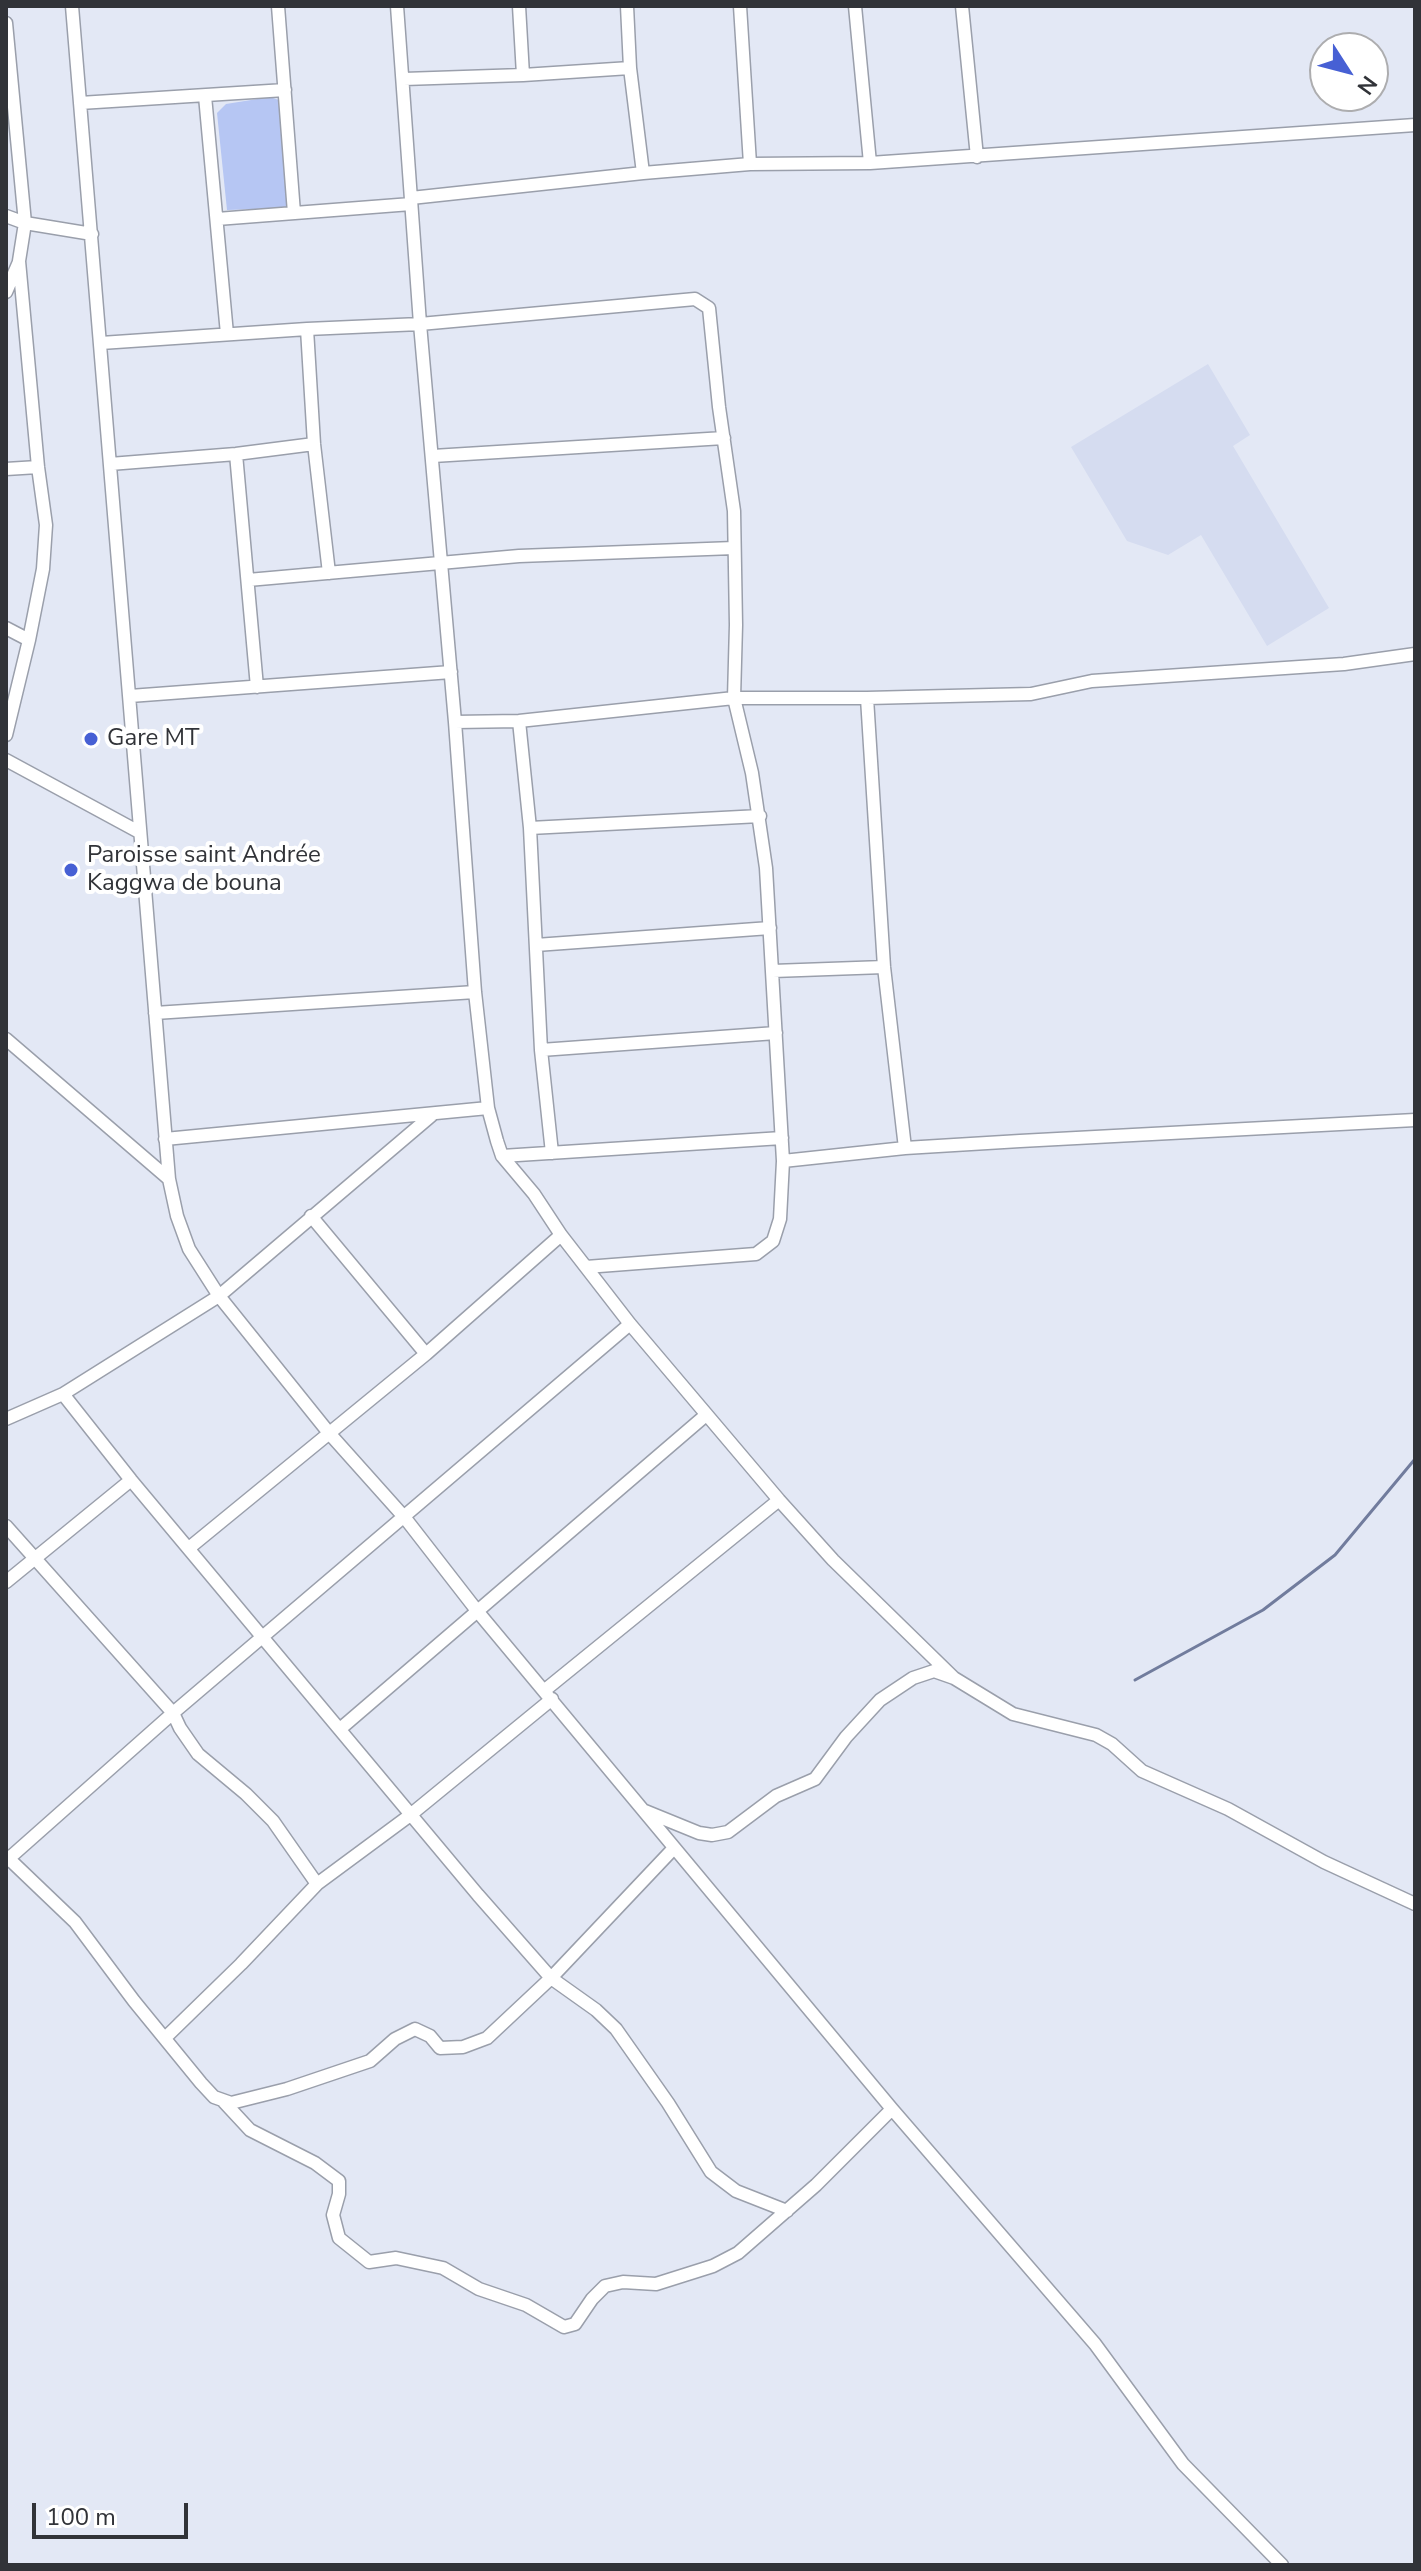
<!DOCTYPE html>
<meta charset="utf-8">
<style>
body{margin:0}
#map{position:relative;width:1421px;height:2571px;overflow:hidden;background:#e3e8f5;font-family:"Nunito Sans",sans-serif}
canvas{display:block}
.frame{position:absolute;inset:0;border:8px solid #313338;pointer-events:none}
.north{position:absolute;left:1309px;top:32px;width:80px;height:80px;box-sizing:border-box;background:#fff;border:2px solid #adadaf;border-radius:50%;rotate:126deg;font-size:22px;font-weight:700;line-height:32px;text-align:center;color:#313338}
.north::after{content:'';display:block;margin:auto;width:28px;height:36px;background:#4760d4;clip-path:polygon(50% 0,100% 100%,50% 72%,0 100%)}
.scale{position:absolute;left:32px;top:2503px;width:156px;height:36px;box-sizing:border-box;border:4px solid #313338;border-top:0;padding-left:10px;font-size:24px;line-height:28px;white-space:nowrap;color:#313338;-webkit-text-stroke:6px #fff;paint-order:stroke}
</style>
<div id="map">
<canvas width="1421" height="2571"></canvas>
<div class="frame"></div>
<div class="north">N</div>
<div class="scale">100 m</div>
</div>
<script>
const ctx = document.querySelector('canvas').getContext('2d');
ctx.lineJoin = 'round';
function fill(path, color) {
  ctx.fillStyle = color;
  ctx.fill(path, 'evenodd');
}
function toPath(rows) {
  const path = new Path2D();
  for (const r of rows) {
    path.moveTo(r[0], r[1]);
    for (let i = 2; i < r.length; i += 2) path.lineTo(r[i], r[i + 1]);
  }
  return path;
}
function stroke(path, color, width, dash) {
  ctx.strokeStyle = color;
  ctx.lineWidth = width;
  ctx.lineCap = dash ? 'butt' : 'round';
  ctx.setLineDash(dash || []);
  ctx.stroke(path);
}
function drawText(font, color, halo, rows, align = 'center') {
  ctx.font = font + ' "Nunito Sans",sans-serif';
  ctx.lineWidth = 8;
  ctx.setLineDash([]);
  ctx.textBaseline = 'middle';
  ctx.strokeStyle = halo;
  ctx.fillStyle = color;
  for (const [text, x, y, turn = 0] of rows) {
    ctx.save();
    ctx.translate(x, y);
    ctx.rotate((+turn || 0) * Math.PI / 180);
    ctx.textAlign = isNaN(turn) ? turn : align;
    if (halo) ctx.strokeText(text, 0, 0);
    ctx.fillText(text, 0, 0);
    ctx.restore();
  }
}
const built = toPath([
 [1208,364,1250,435,1233,446,1329,608,1267,646,1201,535,1168,555,1127,541,1071,447]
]);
const green = toPath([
 [270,97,279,100,287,208,227,210,217,113,226,104]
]);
const stream = toPath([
 [1135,1680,1263,1610,1335,1555,1415,1459]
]);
const minor = toPath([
 [72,6,169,1179,177,1216,189,1249,219,1296,329,1433,405,1518,478,1612,892,2109,1095,2344,1183,2464,1282,2565],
 [278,6,294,213],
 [397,6,420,324,455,722,475,992,488,1108,497,1141,502,1156,534,1194,561,1235,630,1324,779,1500,833,1560,954,1678],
 [519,6,523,75],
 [627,6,630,68,643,173],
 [740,6,750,164],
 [855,6,870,163],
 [962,6,977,157],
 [6,23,25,223,19,261,38,467,46,525,43,569,29,640,6,735],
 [404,79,523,75,630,68],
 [205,96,227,334],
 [80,103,285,90],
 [411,198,643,173,750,164,870,163,1415,125],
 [6,216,25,223,92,234],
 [217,219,411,204],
 [6,292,19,262],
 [307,329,314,444,329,573],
 [101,343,307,329,420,324,695,299,709,308,719,407,734,511,736,625,734,698,752,773,766,868,783,1161,780,1219,773,1241,756,1254,586,1267],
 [236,454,257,687],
 [433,456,724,438],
 [110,464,236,454,314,444],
 [6,469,38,467],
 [248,580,519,556,734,548],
 [6,628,29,640],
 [130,696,451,672],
 [867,698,884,967,905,1148],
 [519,721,530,828,541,1050,552,1153],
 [455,722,519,721,734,698,867,698,1031,694,1092,681,1344,664,1415,654],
 [6,760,139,832],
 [530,828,760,816],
 [536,945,770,928],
 [773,971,884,967],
 [155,1013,475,992],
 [6,1039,169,1179],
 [541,1050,776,1033],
 [165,1139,488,1108],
 [502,1156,782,1138],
 [783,1161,905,1148,1020,1141,1415,1120],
 [311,1216,426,1354],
 [63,1394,131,1480,478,1895,551,1978,596,2010,616,2029,668,2103,711,2172,736,2191,787,2211],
 [6,1419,63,1394,219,1296,432,1115],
 [6,1526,173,1713,180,1728,198,1754,246,1794,273,1821,317,1884],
 [189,1548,426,1354,561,1235],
 [6,1582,131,1480],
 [545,1690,779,1500],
 [340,1729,706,1415],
 [645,1811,699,1833,712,1835,728,1832,776,1796,815,1779,846,1737,880,1700,913,1678,934,1671,954,1678,1013,1714,1096,1735,1112,1744,1142,1771,1228,1809,1324,1862,1415,1904],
 [6,1856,75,1922,134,2001,201,2083,214,2097,231,2103,287,2089,370,2061,395,2039,415,2029,430,2036,440,2048,463,2047,487,2038,551,1978,674,1848],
 [6,1861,173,1713,630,1324],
 [165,2038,241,1964,317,1884,409,1816,552,1699],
 [224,2102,250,2130,315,2163,339,2181,339,2194,333,2215,339,2238,369,2262,396,2258,443,2268,479,2289,526,2305,564,2327,575,2324,592,2299,605,2286,623,2282,656,2284,713,2266,738,2253,816,2185,892,2109]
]);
const markers = [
 [91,739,8,"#4760d4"],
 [71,870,8,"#4760d4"]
];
const poiNames = [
 ["Gare MT",107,739],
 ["Paroisse saint Andrée",87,856],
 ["Kaggwa de bouna",87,884]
];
fill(built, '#d5dcf0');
fill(green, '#b6c6f3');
stroke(stream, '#717c9d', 3);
stroke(minor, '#9a9fab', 15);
stroke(minor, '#fff', 12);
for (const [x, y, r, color] of markers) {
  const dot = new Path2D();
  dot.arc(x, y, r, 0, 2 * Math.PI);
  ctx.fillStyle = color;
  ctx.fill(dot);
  stroke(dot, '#fff', 3);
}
drawText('24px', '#313338', '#fff', poiNames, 'left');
</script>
